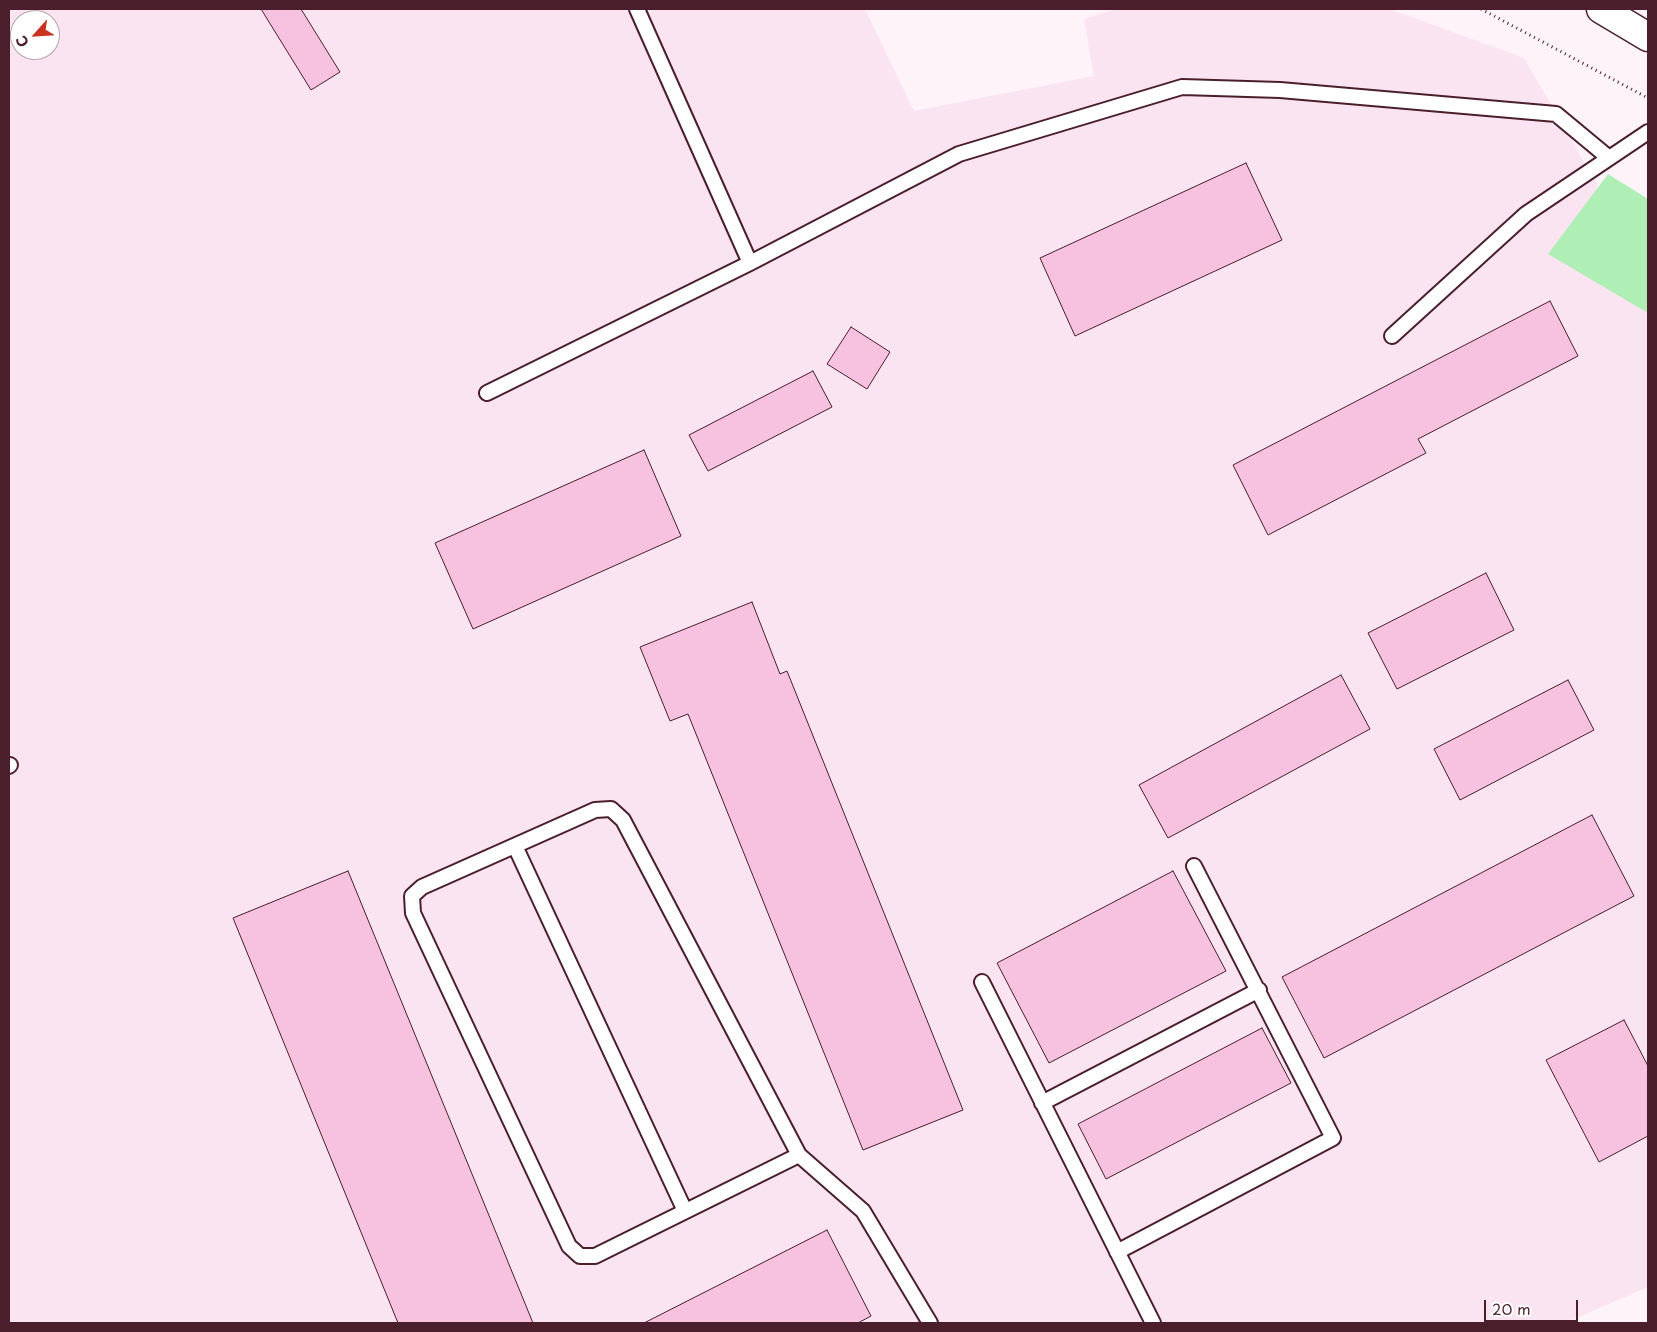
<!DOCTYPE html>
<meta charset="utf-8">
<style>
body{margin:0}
#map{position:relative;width:1657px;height:1332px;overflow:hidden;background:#fdf3f9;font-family:"Playpen Sans",sans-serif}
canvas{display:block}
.frame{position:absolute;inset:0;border:10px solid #4a1f2b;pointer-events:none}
.north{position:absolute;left:10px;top:10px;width:50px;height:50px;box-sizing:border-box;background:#fff;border:1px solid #b7a5aa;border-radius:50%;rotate:244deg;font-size:14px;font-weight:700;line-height:20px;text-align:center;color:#4a1f2b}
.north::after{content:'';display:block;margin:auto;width:18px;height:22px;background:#c8321e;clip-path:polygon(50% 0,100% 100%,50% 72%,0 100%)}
.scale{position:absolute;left:1484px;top:1300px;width:94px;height:22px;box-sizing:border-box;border:2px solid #4a1f2b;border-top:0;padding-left:6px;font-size:15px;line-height:18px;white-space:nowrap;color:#4a1f2b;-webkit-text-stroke:4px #fff;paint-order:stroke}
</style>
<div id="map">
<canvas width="1657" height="1332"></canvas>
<div class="frame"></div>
<div class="north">С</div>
<div class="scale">20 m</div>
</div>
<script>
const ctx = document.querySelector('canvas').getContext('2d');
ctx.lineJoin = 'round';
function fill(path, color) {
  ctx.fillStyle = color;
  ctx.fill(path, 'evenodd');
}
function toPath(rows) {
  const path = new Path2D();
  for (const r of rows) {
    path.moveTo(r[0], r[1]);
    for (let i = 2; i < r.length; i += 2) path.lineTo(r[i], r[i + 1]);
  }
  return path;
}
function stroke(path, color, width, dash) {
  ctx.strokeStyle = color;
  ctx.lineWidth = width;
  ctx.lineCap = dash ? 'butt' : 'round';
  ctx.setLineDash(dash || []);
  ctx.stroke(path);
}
const built = toPath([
 [9,9,865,9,914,111,1094,76,1084,19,1116,9,1390,9,1524,58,1597,184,1585,249,1648,303,1648,1287,1565,1323,9,1323],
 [20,20,50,20,50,50,20,50]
]);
const green = toPath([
 [1608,174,1648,199,1648,313,1548,254]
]);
const building = toPath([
 [261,9,301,9,340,72,311,90,261,9],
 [1246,163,1282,240,1075,336,1040,258,1246,163],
 [1550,301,1578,356,1418,439,1426,453,1268,535,1233,465,1550,301],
 [851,327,890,352,867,389,827,364,851,327],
 [813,371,832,407,708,471,689,435,813,371],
 [644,450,681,536,473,629,435,543,644,450],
 [1486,573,1514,630,1397,689,1368,633,1486,573],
 [752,602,780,674,787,671,963,1110,863,1150,688,714,670,721,640,647,752,602],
 [1341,675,1370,729,1168,838,1139,785,1341,675],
 [1568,680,1594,730,1460,800,1434,749,1568,680],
 [1592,815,1634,896,1324,1058,1282,977,1592,815],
 [348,871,533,1323,398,1323,233,918,348,871],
 [1173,871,1226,971,1049,1063,997,963,1173,871],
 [1624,1020,1648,1066,1648,1136,1599,1162,1546,1060,1624,1020],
 [1262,1028,1291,1083,1106,1179,1078,1124,1262,1028],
 [827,1230,871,1316,858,1323,644,1323,827,1230]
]);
const path = toPath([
 [1481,9,1648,98]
]);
const lane = toPath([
 [637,9,750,263],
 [1392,336,1526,214,1648,132],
 [487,393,750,263,959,154,1182,87,1280,90,1556,114,1609,158],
 [9,766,10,765],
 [515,846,685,1211],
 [982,982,1153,1323],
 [1042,1103,1259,990],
 [799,1155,595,1256,580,1256,569,1246,413,913,412,896,422,887,595,810,611,809,623,820,799,1155,863,1211,930,1323],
 [1117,1252,1333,1138,1194,866]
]);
const primary = toPath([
 [1601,9,1648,37]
]);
fill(built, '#fbe4f2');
fill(green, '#afeeb5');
fill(building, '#f6c2e0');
stroke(building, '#4a1f2b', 1);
stroke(lane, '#4a1f2b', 18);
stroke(primary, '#4a1f2b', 31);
stroke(path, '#4a1f2b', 3, [1, 4]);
stroke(lane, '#fff', 14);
stroke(primary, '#fff', 28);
</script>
